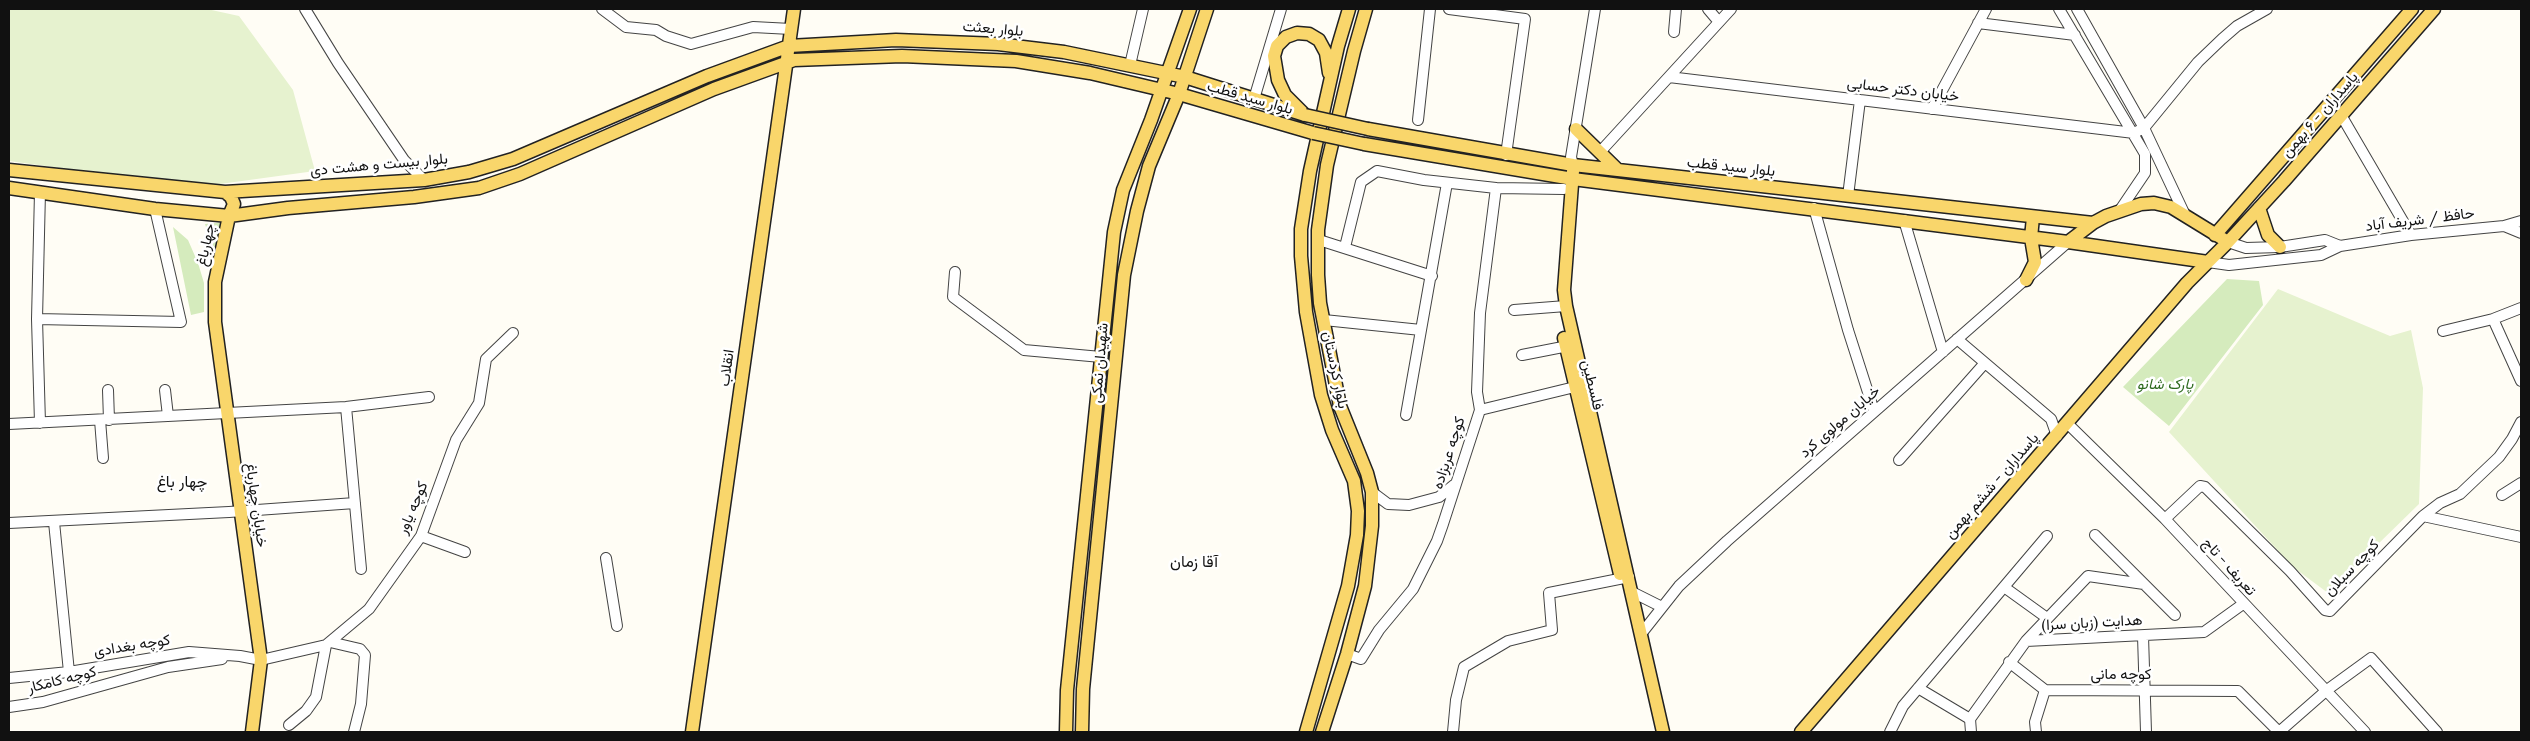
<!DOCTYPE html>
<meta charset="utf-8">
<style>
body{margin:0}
#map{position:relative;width:2530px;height:741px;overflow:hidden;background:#fffdf5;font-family:Lora,serif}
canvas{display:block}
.frame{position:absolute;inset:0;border:10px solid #111;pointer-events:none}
</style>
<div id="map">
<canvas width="2530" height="741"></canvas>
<div class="frame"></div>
</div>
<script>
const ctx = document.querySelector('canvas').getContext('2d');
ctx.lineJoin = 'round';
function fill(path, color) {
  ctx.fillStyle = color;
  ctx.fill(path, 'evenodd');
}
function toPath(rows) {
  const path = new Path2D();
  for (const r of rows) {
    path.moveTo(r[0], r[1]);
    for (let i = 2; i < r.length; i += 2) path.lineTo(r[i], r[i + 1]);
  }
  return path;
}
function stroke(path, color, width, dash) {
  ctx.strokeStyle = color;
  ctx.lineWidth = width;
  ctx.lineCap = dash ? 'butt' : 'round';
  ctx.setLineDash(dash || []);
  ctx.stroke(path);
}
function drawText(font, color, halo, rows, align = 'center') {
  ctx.font = font + ' Lora,Vazirmatn,serif';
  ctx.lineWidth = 5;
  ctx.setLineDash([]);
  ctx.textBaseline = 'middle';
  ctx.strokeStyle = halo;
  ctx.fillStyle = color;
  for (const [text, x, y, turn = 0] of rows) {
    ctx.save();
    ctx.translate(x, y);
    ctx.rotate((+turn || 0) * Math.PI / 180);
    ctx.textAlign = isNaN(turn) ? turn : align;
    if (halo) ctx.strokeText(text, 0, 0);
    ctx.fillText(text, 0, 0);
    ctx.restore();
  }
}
const green = toPath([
 [227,222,216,257,205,224],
 [173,227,188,240,198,263,204,283,204,312,191,315],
 [2227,279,2259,281,2263,305,2169,426,2123,387]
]);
const pitch = toPath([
 [9,9,207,9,239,16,293,90,315,171,198,187,9,161],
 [2278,289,2390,336,2411,330,2423,388,2419,504,2328,593,2293,567,2169,432]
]);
const minor = toPath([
 [305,9,338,63,404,160,424,180],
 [602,9,626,27,656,30,666,36,691,44,753,27,791,29],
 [1449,9,1525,19,1506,155],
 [1708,9,1719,22],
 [2059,9,2145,154,2145,173,2120,210],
 [2077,9,2144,128,2185,215],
 [1978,23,2075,35],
 [1674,32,1676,9],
 [1130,65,1143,9],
 [1669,77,2134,133,2144,128,2198,62,2222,39,2237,26,2267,9],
 [1254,99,1281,9],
 [1932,109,1986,9],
 [2341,115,2411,235],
 [1418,120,1430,9],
 [1600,152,1731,9],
 [1573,165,1571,157,1595,9],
 [40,192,37,319,40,423],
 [1848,196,1860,100],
 [1814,208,1848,330,1874,411],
 [1904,220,1943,352],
 [2504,226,2521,233],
 [1319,240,1432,276],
 [2228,242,2246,248,2280,247,2325,240,2340,246],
 [1345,247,1361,182,1377,171,1424,180,1496,188,1564,189],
 [2208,262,2229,265,2321,255,2340,246,2411,235,2504,226,2521,221],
 [955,272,953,297,1024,350,1101,357],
 [1514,310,1566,306],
 [37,319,181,322,155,209],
 [2493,319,2521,381],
 [1324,320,1421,330],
 [2443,331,2493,319,2521,308],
 [1957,339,2051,419,2057,436],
 [1522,355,1573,345],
 [108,390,109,420],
 [165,390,168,416],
 [346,407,361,569],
 [1480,410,1583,385],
 [1406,415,1447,183],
 [100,420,103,458],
 [9,424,346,407,429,397],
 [2068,424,2165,519,2365,732],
 [1899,460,1984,364],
 [1372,492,1388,504,1409,505,1439,497,1454,485],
 [2502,495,2521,483],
 [2423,516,2440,503,2460,494,2499,457,2512,439,2521,422],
 [2165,519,2200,486,2205,487,2290,571,2325,610,2330,611,2423,516,2521,537],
 [54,522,69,672],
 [9,523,229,512,355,503],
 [2095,535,2175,615],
 [421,536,465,552],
 [606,558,617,626],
 [2004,587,2047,618],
 [1632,592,1662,607],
 [1641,634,1679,586,1727,541,2068,242],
 [2143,636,2146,732],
 [2026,641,2088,576,2144,584],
 [330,642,360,649,365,655,361,704,354,732],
 [1347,654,1361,659,1379,630,1413,589,1437,541,1443,524,1480,410,1477,392,1480,313,1496,188],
 [2009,662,2045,690,2238,691,2279,732],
 [9,678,69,672,189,652,240,656,261,660,326,645,369,609,421,536,456,440,479,403,486,359,513,333],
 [1918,688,1970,719],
 [9,707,43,702,168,667,222,659],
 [289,725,306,711,316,697,326,645],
 [1453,732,1456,700,1464,667,1508,641,1552,630,1549,593,1629,577],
 [1890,732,1903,706,2047,536],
 [1971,732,1970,719,2026,641,2204,632,2243,604],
 [2036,732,2035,722,2045,690],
 [2279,732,2327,690,2371,658,2437,732]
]);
const major = toPath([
 [1303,113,1285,95,1278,80,1274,56,1277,46,1286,37,1297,33,1309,34,1319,40,1326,53,1329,73],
 [1368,129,1573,165,2093,223],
 [1576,129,1618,170],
 [1364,144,1573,179,2068,242],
 [9,170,225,192,424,180,469,172,513,159,707,76,789,46,896,40,998,44,1064,52,1185,77,1305,115],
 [1573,171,1564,290,1566,306,1663,732],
 [9,188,155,209,229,216,288,208,414,197,479,188,520,174,714,89,794,60,902,56,1016,61,1090,73,1179,94,1313,133],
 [225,192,231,197,234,204,229,216,215,282,215,322,261,660,252,732],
 [2259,208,2268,235,2280,247],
 [2215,235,2412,9],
 [2228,242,2171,207,2154,203,2141,204,2106,216,2093,223,2068,242,2208,262,2228,242,2284,181,2434,9],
 [2026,280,2035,262,2031,238,2033,217],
 [1564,338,1620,574],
 [692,732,794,9],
 [1066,732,1067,690,1114,232,1123,190,1151,120,1190,9],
 [1082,732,1083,689,1124,275,1137,211,1149,166,1179,94,1207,9],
 [1306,732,1348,586,1357,535,1358,511,1354,481,1332,430,1321,395,1306,312,1301,256,1301,229,1310,171,1338,46,1349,9],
 [1322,732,1347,654,1365,586,1372,526,1372,492,1367,473,1340,406,1320,303,1318,275,1318,230,1327,165,1354,51,1366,9],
 [1801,732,2187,283,2208,262]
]);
const majorBridge = toPath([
 [1305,115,1368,129],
 [1313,133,1364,144]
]);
const streetNames = [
 ["بلوار بعثت",993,29,5],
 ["خیابان دکتر حسابی",1903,90,7],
 ["بلوار سید قطب",1250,98,16],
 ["پاسداران - ۶ بهمن",2320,115,-49],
 ["بلوار بیست و هشت دی",379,165,-5],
 ["بلوار سید قطب",1731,167,6],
 ["حافظ / شریف آباد",2420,220,-7],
 ["چهارباغ",206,245,-78],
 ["شهیدان نمکی",1100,363,-85],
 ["انقلاب",727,368,-82],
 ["بلوار کردستان",1335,370,78],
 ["فلسطین",1592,385,76],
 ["خیابان مولوی کرد",1840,422,-41],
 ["کوچه عربزاده",1449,453,-72],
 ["پاسداران - ششم بهمن",1992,486,-49],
 ["خیابان چهارباغ",256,505,82],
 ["کوچه یاور",413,508,-67],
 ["تعریف - تاج",2229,567,48],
 ["کوچه سبلان",2352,568,-46],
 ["هدایت (زبان سرا)",2092,623,-3],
 ["کوچه بغدادی",132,646,-9],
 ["کوچه مانی",2121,675],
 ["کوچه کامکار",62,680,-14]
];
const parkNames = [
 ["پارک شانو",2165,385]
];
const neighbourhoodNames = [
 ["چهار باغ",182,482],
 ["آقا زمان",1194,562]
];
fill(green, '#d5ebbd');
fill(pitch, '#e6f2cf');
stroke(minor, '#444', 12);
stroke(major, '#222', 15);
stroke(minor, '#fff', 10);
stroke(major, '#f9d66b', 12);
stroke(majorBridge, '#222', 15, []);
stroke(majorBridge, '#f9d66b', 12);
drawText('15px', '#111', '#fff', streetNames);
drawText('italic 15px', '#2f6b1f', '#fff', parkNames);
drawText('16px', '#111', '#fff', neighbourhoodNames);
</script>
